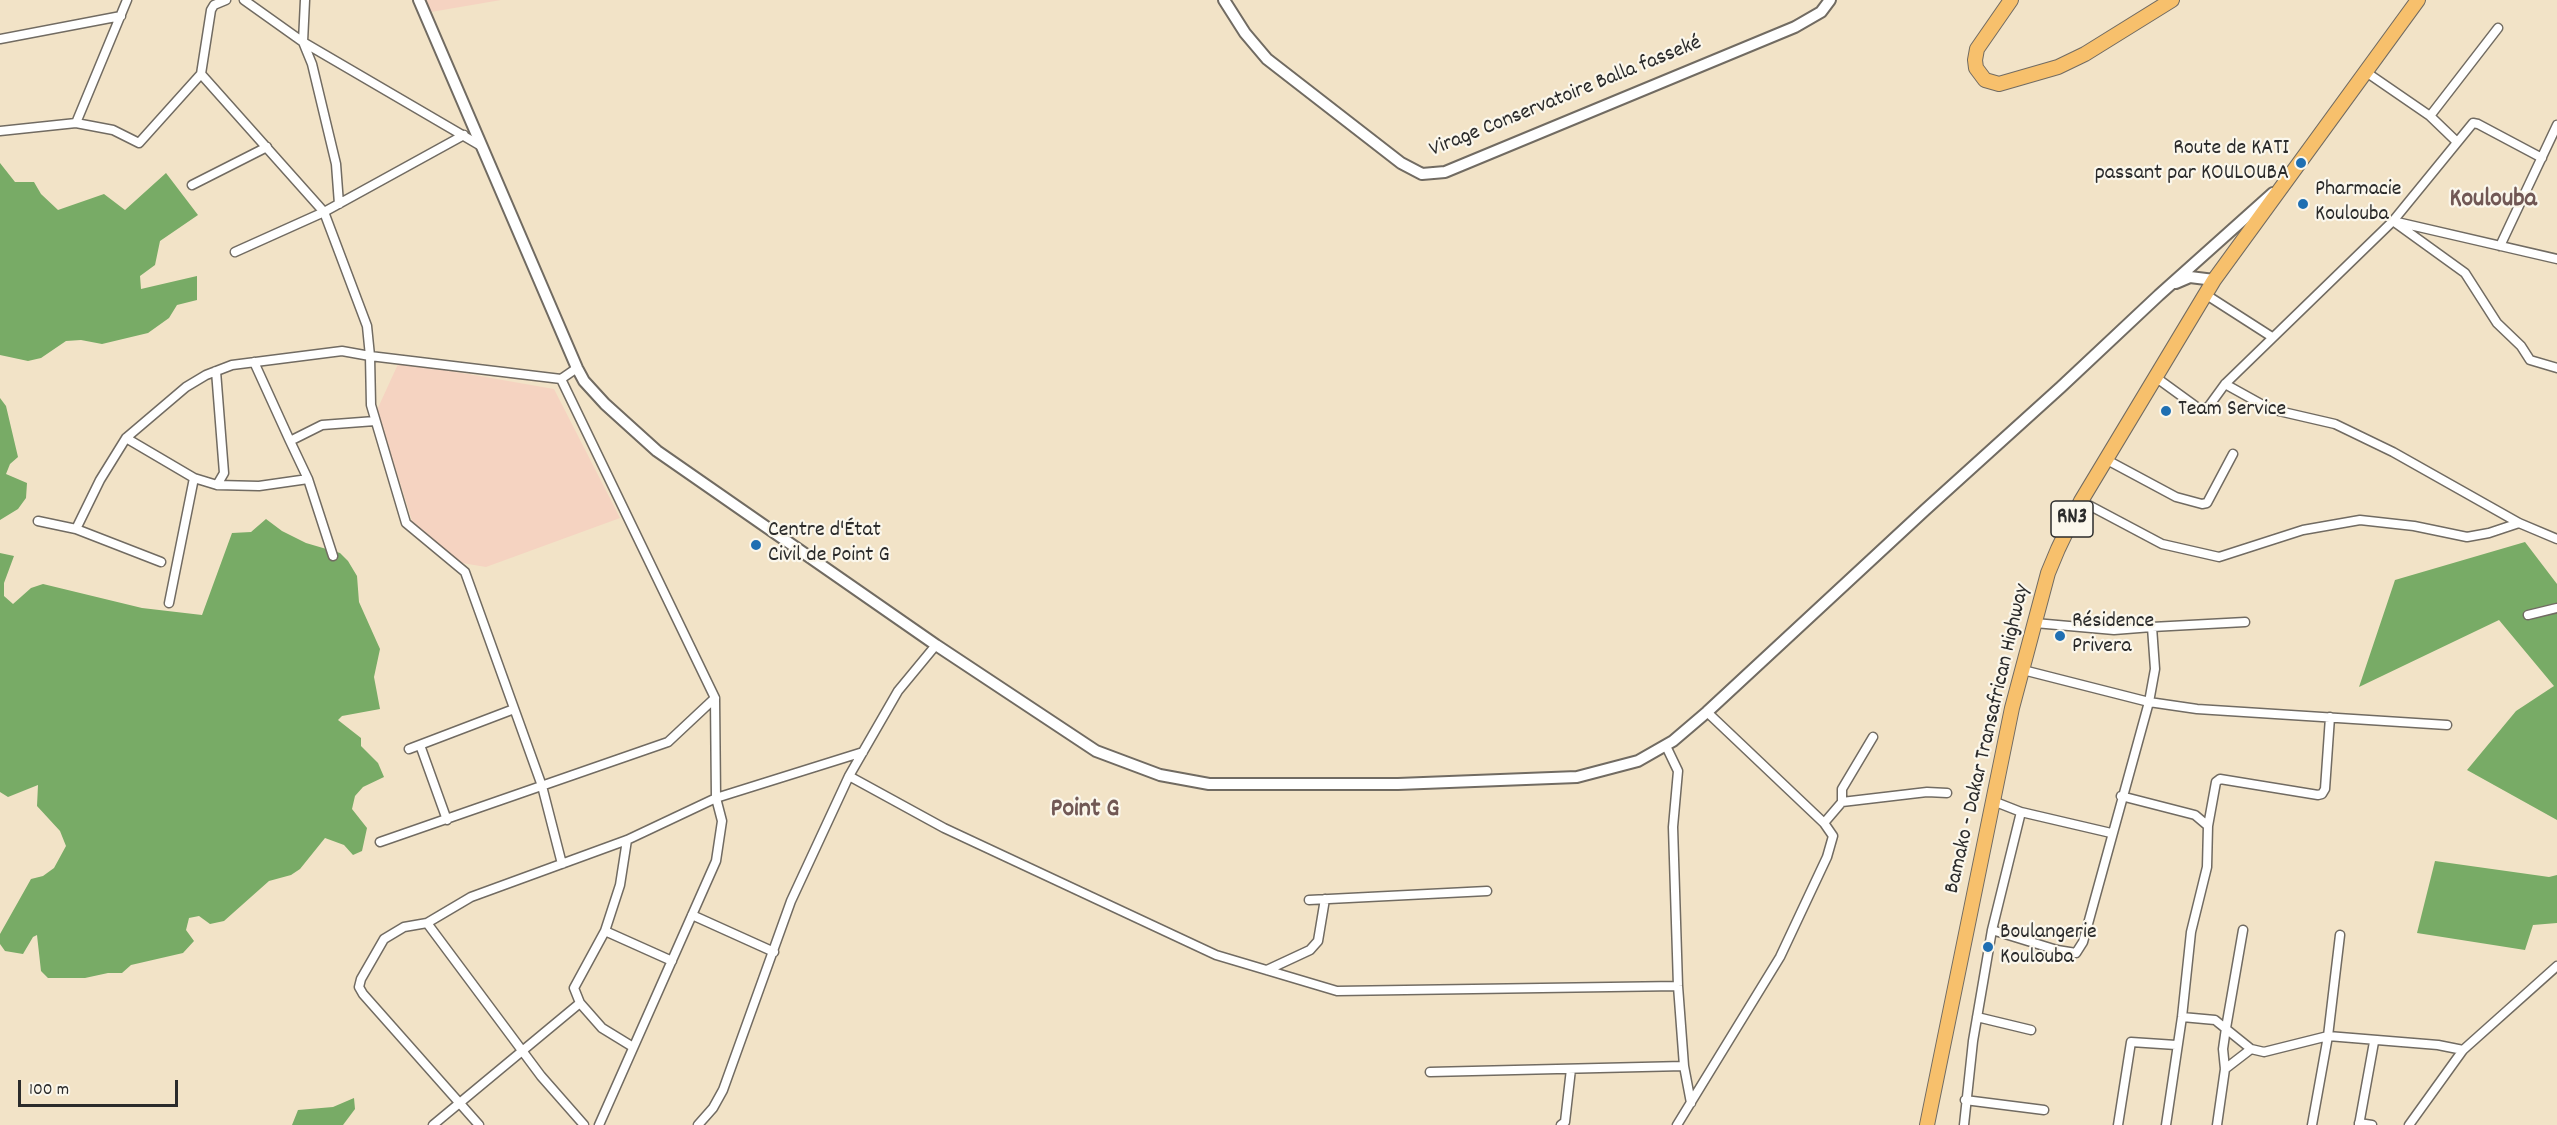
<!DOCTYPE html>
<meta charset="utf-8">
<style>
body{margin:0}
#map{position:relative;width:2557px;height:1125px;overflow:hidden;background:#f2e3c7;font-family:Dekko,sans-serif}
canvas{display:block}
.scale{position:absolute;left:18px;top:1080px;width:160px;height:27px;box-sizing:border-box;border:3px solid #2b2b2b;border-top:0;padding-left:8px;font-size:18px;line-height:21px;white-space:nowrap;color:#2b2b2b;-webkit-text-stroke:4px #fbf7ec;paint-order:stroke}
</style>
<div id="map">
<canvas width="2557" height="1125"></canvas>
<div class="scale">100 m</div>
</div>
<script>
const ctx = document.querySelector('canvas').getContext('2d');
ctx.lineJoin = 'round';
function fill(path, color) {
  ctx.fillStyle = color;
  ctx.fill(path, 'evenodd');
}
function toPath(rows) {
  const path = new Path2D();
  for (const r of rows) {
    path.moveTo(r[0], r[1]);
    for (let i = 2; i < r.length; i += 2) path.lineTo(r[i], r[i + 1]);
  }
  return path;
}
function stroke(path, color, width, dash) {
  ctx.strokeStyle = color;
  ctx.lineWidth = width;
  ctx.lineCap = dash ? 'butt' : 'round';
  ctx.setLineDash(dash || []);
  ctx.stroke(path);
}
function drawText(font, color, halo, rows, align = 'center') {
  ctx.font = font + ' Dekko,sans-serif';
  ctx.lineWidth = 4.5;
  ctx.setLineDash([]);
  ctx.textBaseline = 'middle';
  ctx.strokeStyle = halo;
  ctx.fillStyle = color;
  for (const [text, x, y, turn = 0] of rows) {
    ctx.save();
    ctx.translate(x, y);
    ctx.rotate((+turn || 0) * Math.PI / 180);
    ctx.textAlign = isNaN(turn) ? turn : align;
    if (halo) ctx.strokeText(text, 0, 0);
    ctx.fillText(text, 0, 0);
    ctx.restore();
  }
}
const built = toPath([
 [426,0,501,0,431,12],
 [399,362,554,389,620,518,486,567,462,563,413,524,377,410]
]);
const forest = toPath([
 [0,163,15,182,34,182,41,194,58,210,104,194,125,210,166,173,198,215,160,241,155,265,140,276,141,289,197,276,197,300,177,305,169,318,148,333,102,344,81,340,66,341,41,358,28,361,0,355],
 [0,398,6,406,18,457,10,464,6,474,27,483,26,498,18,509,0,520],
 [266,519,282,531,306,543,340,553,348,561,357,576,359,602,380,649,374,677,380,709,342,716,338,720,361,738,361,746,378,763,384,777,363,787,355,796,352,809,367,828,362,851,353,855,344,845,325,838,300,869,291,875,269,881,224,921,210,924,199,916,189,918,186,930,194,941,183,953,131,965,122,973,108,973,85,978,48,978,41,971,37,935,33,937,23,954,5,951,0,944,0,934,31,879,43,876,54,868,66,846,60,831,37,806,38,785,8,797,0,792,0,553,14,556,4,583,4,596,13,604,31,588,43,584,142,608,202,615,232,533,251,532],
 [2525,542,2557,584,2557,820,2467,770,2516,711,2554,686,2499,620,2359,687,2395,580],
 [2435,861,2549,877,2557,875,2557,923,2533,925,2525,950,2417,933],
 [354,1098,355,1109,343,1125,292,1125,298,1110,333,1107]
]);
const minor = toPath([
 [226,0,214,5,211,10,201,74,324,212,367,326,370,356,561,379,577,368],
 [244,0,303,42,481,146],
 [305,0,303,42,312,64,336,164,339,204],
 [0,39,121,16],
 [2366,72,2430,116,2457,142],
 [2430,116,2498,28],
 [76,123,127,0],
 [0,131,76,123,113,130,139,143,201,74],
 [192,185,267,147],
 [2393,221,2465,273,2497,323,2521,346,2530,360,2557,368],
 [2397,222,2557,259],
 [2500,246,2557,125],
 [235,252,324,212,464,135],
 [2205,294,2272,337],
 [254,362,290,441,322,425,375,421],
 [216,371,224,473,217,485],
 [2154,376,2198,408,2204,409,2209,406,2225,384,2393,221,2473,123,2478,124,2542,158],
 [561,379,715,698,716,798,722,821,716,861,599,1125],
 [2225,384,2270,409,2335,424,2393,452,2519,523,2557,539],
 [126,438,194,478,217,485,259,486,308,479],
 [290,441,308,479,333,556],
 [2107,460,2176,497,2202,504,2207,503,2233,454],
 [2081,501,2162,544,2219,557,2303,530,2360,520,2414,526,2467,537,2489,533,2519,523],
 [38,521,76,529,161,562],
 [76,529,100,480,126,438,186,387,206,375,232,365,342,351,370,356,371,405,406,523,465,572,542,786,562,864],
 [169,603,194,478],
 [2528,615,2557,608],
 [2152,627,2245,622],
 [2023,670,2149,702,2197,709,2447,725],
 [420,745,447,820],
 [1666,746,1678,771,1673,827,1678,986,1684,1066,1691,1103],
 [409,749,514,709],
 [849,776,944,828,1216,955,1337,991,1678,986],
 [2121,796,2195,815,2208,826,2207,867,2191,932,2182,1017,2166,1125],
 [1993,801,2021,812,2111,833],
 [1842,802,1927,792,1947,793],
 [1824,823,1842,802,1842,789,1873,737],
 [2208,826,2216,782,2220,779,2318,795,2322,794,2325,789,2330,717],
 [380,842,668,742,715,698],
 [1309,900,1487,891],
 [692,915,774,952],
 [427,923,404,927,384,939,361,979,359,987,363,994,479,1125],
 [1992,930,2057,950,2076,953,2083,942,2149,702,2155,669,2152,627,2114,630,2035,623],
 [605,931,672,961],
 [1267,970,1310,950,1318,941,1325,899],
 [580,1003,574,988,605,931,620,885,627,840],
 [1977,1017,2031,1030],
 [2182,1017,2215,1020,2251,1049,2264,1052,2328,1036,2438,1045,2463,1050],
 [2225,1069,2251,1049],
 [1430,1072,1684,1066],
 [1965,1100,2044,1110],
 [2359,1123,2372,1125],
 [433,1125,580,1003,602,1028,633,1047],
 [584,1125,541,1076,427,923,471,897,627,840,716,798,863,752],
 [698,1125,713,1108,723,1090,791,901,849,776,898,691,936,645],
 [1561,1125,1565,1122,1571,1069],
 [1677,1125,1780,957,1827,857,1833,836,1824,823,1707,712],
 [1964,1125,1973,1041,1992,930,2021,812],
 [2118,1125,2131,1042,2176,1045],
 [2217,1125,2225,1069,2223,1049,2226,1028,2243,930],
 [2312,1125,2328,1036,2340,935],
 [2359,1125,2374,1042],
 [2409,1125,2463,1050,2557,966]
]);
const tertiary = toPath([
 [419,0,577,368,584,381,605,404,657,451,936,645,1096,751,1160,775,1209,784,1398,784,1577,777,1638,761,1673,741,1707,712,1925,510,2061,387,2159,295,2273,193],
 [1224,0,1245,33,1267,59,1401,163,1422,174,1445,172,1795,27,1821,12,1830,0],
 [2176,283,2190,277,2214,280]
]);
const trunk = toPath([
 [2011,0,1977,49,1975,60,1976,68,1985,80,1999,84,2058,67,2085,54,2172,0],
 [1927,1125,2012,708,2048,573,2058,549,2081,501,2214,280,2418,0]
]);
const markers = [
 [2301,163,6,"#1f6fb2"],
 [2303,204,6,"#1f6fb2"],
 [2166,411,6,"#1f6fb2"],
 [756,545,6,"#1f6fb2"],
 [2060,636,6,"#1f6fb2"],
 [1988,947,6,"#1f6fb2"]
];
const shields = [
 [2072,519,42]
];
const shieldNames = [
 ["RN3",2072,519]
];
const streetNames = [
 ["Virage Conservatoire Balla fasseké",1566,98,-22],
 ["Bamako - Dakar Transafrican Highway",1989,739,-77]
];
const poiNames = [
 ["Route de KATI",2289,150,"right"],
 ["passant par KOULOUBA",2289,175,"right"],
 ["Pharmacie",2315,191],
 ["Koulouba",2315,216],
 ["Team Service",2178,411],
 ["Centre d'État",768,532],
 ["Civil de Point G",768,557],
 ["Résidence",2072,623],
 ["Privera",2072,648],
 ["Boulangerie",2000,934],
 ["Koulouba",2000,959]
];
const quarterNames = [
 ["Koulouba",2493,201],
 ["Point G",1085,811]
];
fill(built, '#f5d3c1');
fill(forest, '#78ab66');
stroke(minor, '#716b62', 11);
stroke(tertiary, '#716b62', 14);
stroke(trunk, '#716b62', 16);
stroke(minor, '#fff', 8);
stroke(tertiary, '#fff', 10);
stroke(trunk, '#f7c06c', 14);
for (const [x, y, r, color] of markers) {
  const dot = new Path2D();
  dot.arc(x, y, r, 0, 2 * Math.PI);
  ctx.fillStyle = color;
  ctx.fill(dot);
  stroke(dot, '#fbf7ec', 2);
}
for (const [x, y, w] of shields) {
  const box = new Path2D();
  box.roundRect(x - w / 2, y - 18, w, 36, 4.5);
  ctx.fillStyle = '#fbf7ec';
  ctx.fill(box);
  stroke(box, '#2b2b2b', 1.5);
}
drawText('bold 21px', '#2b2b2b', null, shieldNames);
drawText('22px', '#2b2b2b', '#fbf7ec', streetNames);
drawText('22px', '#2b2b2b', '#fbf7ec', poiNames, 'left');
drawText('bold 26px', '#715855', '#fbf7ec', quarterNames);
</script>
